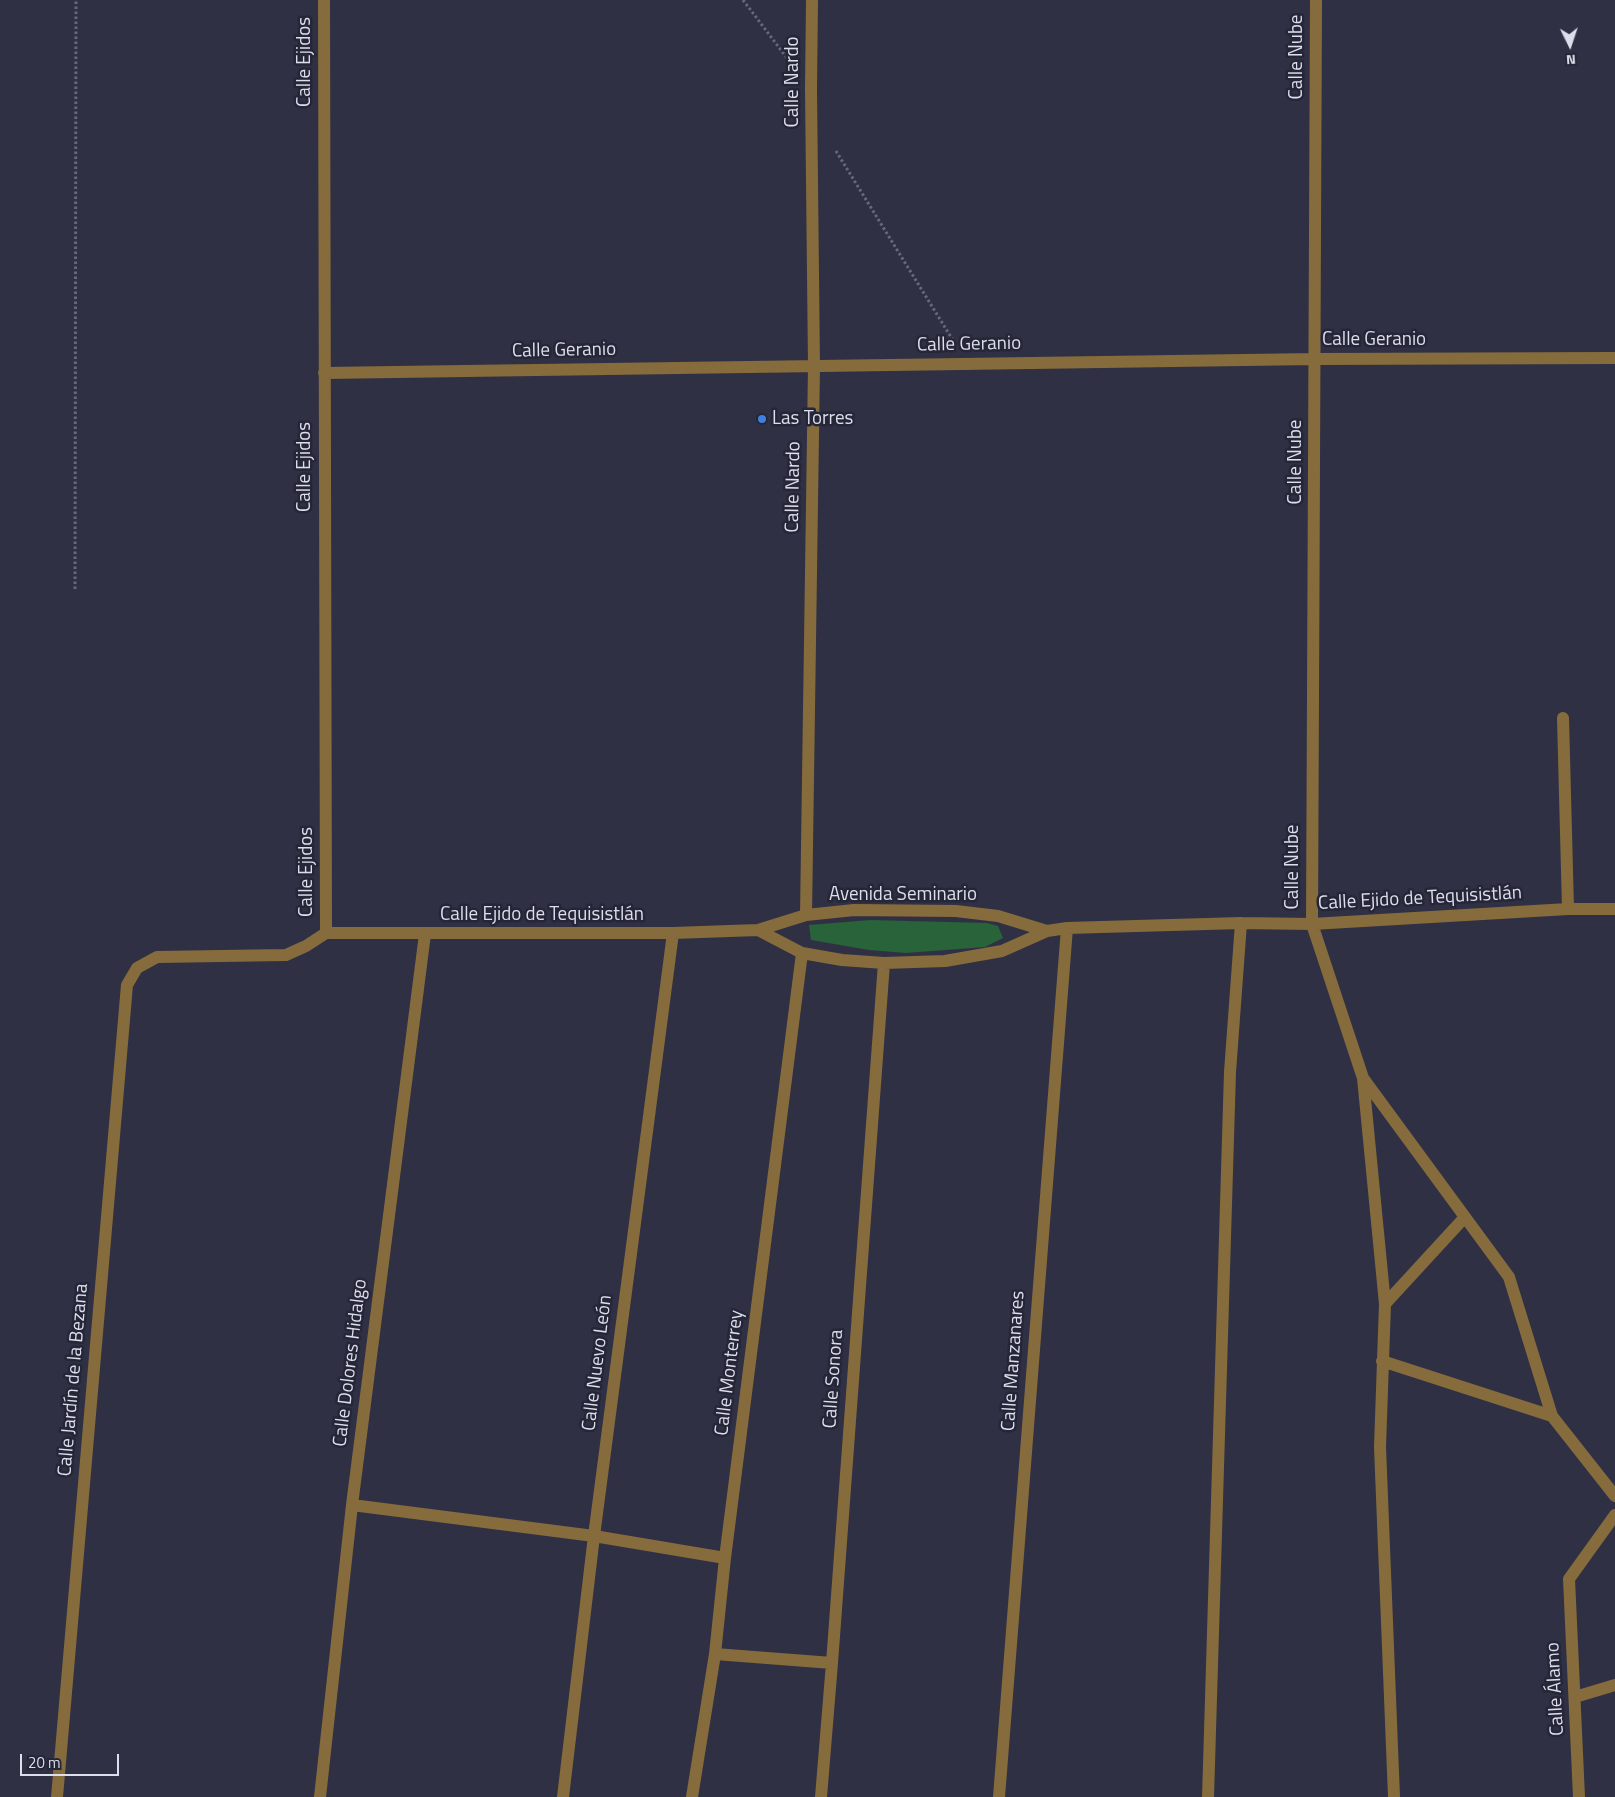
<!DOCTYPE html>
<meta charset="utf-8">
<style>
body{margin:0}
#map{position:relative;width:1615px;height:1797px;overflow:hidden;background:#303044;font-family:"Titillium Web",sans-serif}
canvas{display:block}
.north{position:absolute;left:1545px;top:20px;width:50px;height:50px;-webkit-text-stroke:4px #262639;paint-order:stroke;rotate:176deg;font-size:14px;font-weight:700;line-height:20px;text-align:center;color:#dddeeb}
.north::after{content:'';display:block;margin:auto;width:18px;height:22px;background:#dddeeb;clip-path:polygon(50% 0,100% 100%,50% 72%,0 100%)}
.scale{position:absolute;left:20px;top:1754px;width:99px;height:22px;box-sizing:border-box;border:2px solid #dddeeb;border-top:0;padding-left:6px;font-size:15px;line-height:18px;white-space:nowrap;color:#dddeeb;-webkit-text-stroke:4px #262639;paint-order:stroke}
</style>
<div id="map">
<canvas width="1615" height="1797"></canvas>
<div class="north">N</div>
<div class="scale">20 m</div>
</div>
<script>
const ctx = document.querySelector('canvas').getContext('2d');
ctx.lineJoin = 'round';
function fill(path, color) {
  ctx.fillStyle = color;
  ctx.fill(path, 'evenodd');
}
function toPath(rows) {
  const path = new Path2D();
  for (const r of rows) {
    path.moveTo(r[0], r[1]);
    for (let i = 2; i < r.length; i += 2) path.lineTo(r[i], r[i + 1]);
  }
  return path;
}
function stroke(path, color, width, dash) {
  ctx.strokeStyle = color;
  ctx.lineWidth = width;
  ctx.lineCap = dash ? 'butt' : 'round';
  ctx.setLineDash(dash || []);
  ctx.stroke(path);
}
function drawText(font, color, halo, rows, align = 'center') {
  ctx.font = font + ' "Titillium Web",sans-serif';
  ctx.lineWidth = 5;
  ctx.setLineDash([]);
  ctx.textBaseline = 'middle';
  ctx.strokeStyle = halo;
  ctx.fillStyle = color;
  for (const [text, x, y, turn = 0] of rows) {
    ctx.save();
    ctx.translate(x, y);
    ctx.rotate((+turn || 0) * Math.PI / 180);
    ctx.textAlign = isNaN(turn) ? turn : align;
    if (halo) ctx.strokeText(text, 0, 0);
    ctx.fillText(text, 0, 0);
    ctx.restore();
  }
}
const green = toPath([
 [870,920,987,923,998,926,1003,938,985,947,906,953,869,950,811,940,809,925]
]);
const path = toPath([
 [743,0,787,58],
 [836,151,954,342],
 [75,589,76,0]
]);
const minor = toPath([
 [324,0,326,933],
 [1316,0,1312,924,1363,1078,1509,1277,1552,1416,1615,1496],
 [324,373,1315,359,1615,358],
 [1563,718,1568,909],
 [806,915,814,366,811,89,812,0],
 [758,930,802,953,842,960,884,963,945,961,1002,951,1047,931,1067,928,1241,923,1312,924,1568,909,1615,909],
 [326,933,673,933,758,930,806,915,854,910,956,911,998,916,1047,931],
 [1363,1078,1385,1304,1380,1447,1394,1797],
 [1385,1304,1465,1217],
 [1382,1361,1552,1416],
 [352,1505,594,1536,725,1558],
 [715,1654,832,1663],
 [1575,1697,1615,1685],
 [57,1797,127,985,137,968,157,957,286,955,306,946,326,933],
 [320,1797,352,1505,425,934],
 [563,1797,594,1536,673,933],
 [692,1797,715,1654,725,1558,802,953],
 [821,1797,832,1663,884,963],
 [999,1797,1067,928],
 [1208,1797,1230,1072,1241,923],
 [1579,1797,1569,1579,1615,1515]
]);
const markers = [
 [762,419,5,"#3f7fe0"]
];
const streetNames = [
 ["Calle Nube",1297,57,-90],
 ["Calle Ejidos",305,62,-90],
 ["Calle Nardo",793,82,-90],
 ["Calle Geranio",1374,340],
 ["Calle Geranio",969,345,-1],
 ["Calle Geranio",564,351,-1],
 ["Calle Nube",1296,462,-90],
 ["Calle Ejidos",305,467,-90],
 ["Calle Nardo",794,487,-89],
 ["Calle Nube",1293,867,-90],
 ["Calle Ejidos",307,872,-90],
 ["Avenida Seminario",903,895],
 ["Calle Ejido de Tequisistlán",1420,899,-3],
 ["Calle Ejido de Tequisistlán",542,915],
 ["Calle Manzanares",1014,1361,-86],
 ["Calle Dolores Hidalgo",351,1363,-83],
 ["Calle Nuevo León",598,1363,-83],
 ["Calle Monterrey",730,1373,-83],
 ["Calle Sonora",834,1379,-86],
 ["Calle Jardín de la Bezana",74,1380,-85],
 ["Calle Álamo",1556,1689,-93]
];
const poiNames = [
 ["Las Torres",772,419]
];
fill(green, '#286339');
stroke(path, '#68687a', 3, [2.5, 2.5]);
stroke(minor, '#866c3d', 12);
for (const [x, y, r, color] of markers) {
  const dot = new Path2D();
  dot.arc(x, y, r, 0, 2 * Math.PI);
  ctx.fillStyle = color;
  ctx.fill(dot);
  stroke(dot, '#262639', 2);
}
drawText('19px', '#dddeeb', '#262639', streetNames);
drawText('19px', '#dddeeb', '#262639', poiNames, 'left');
</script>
